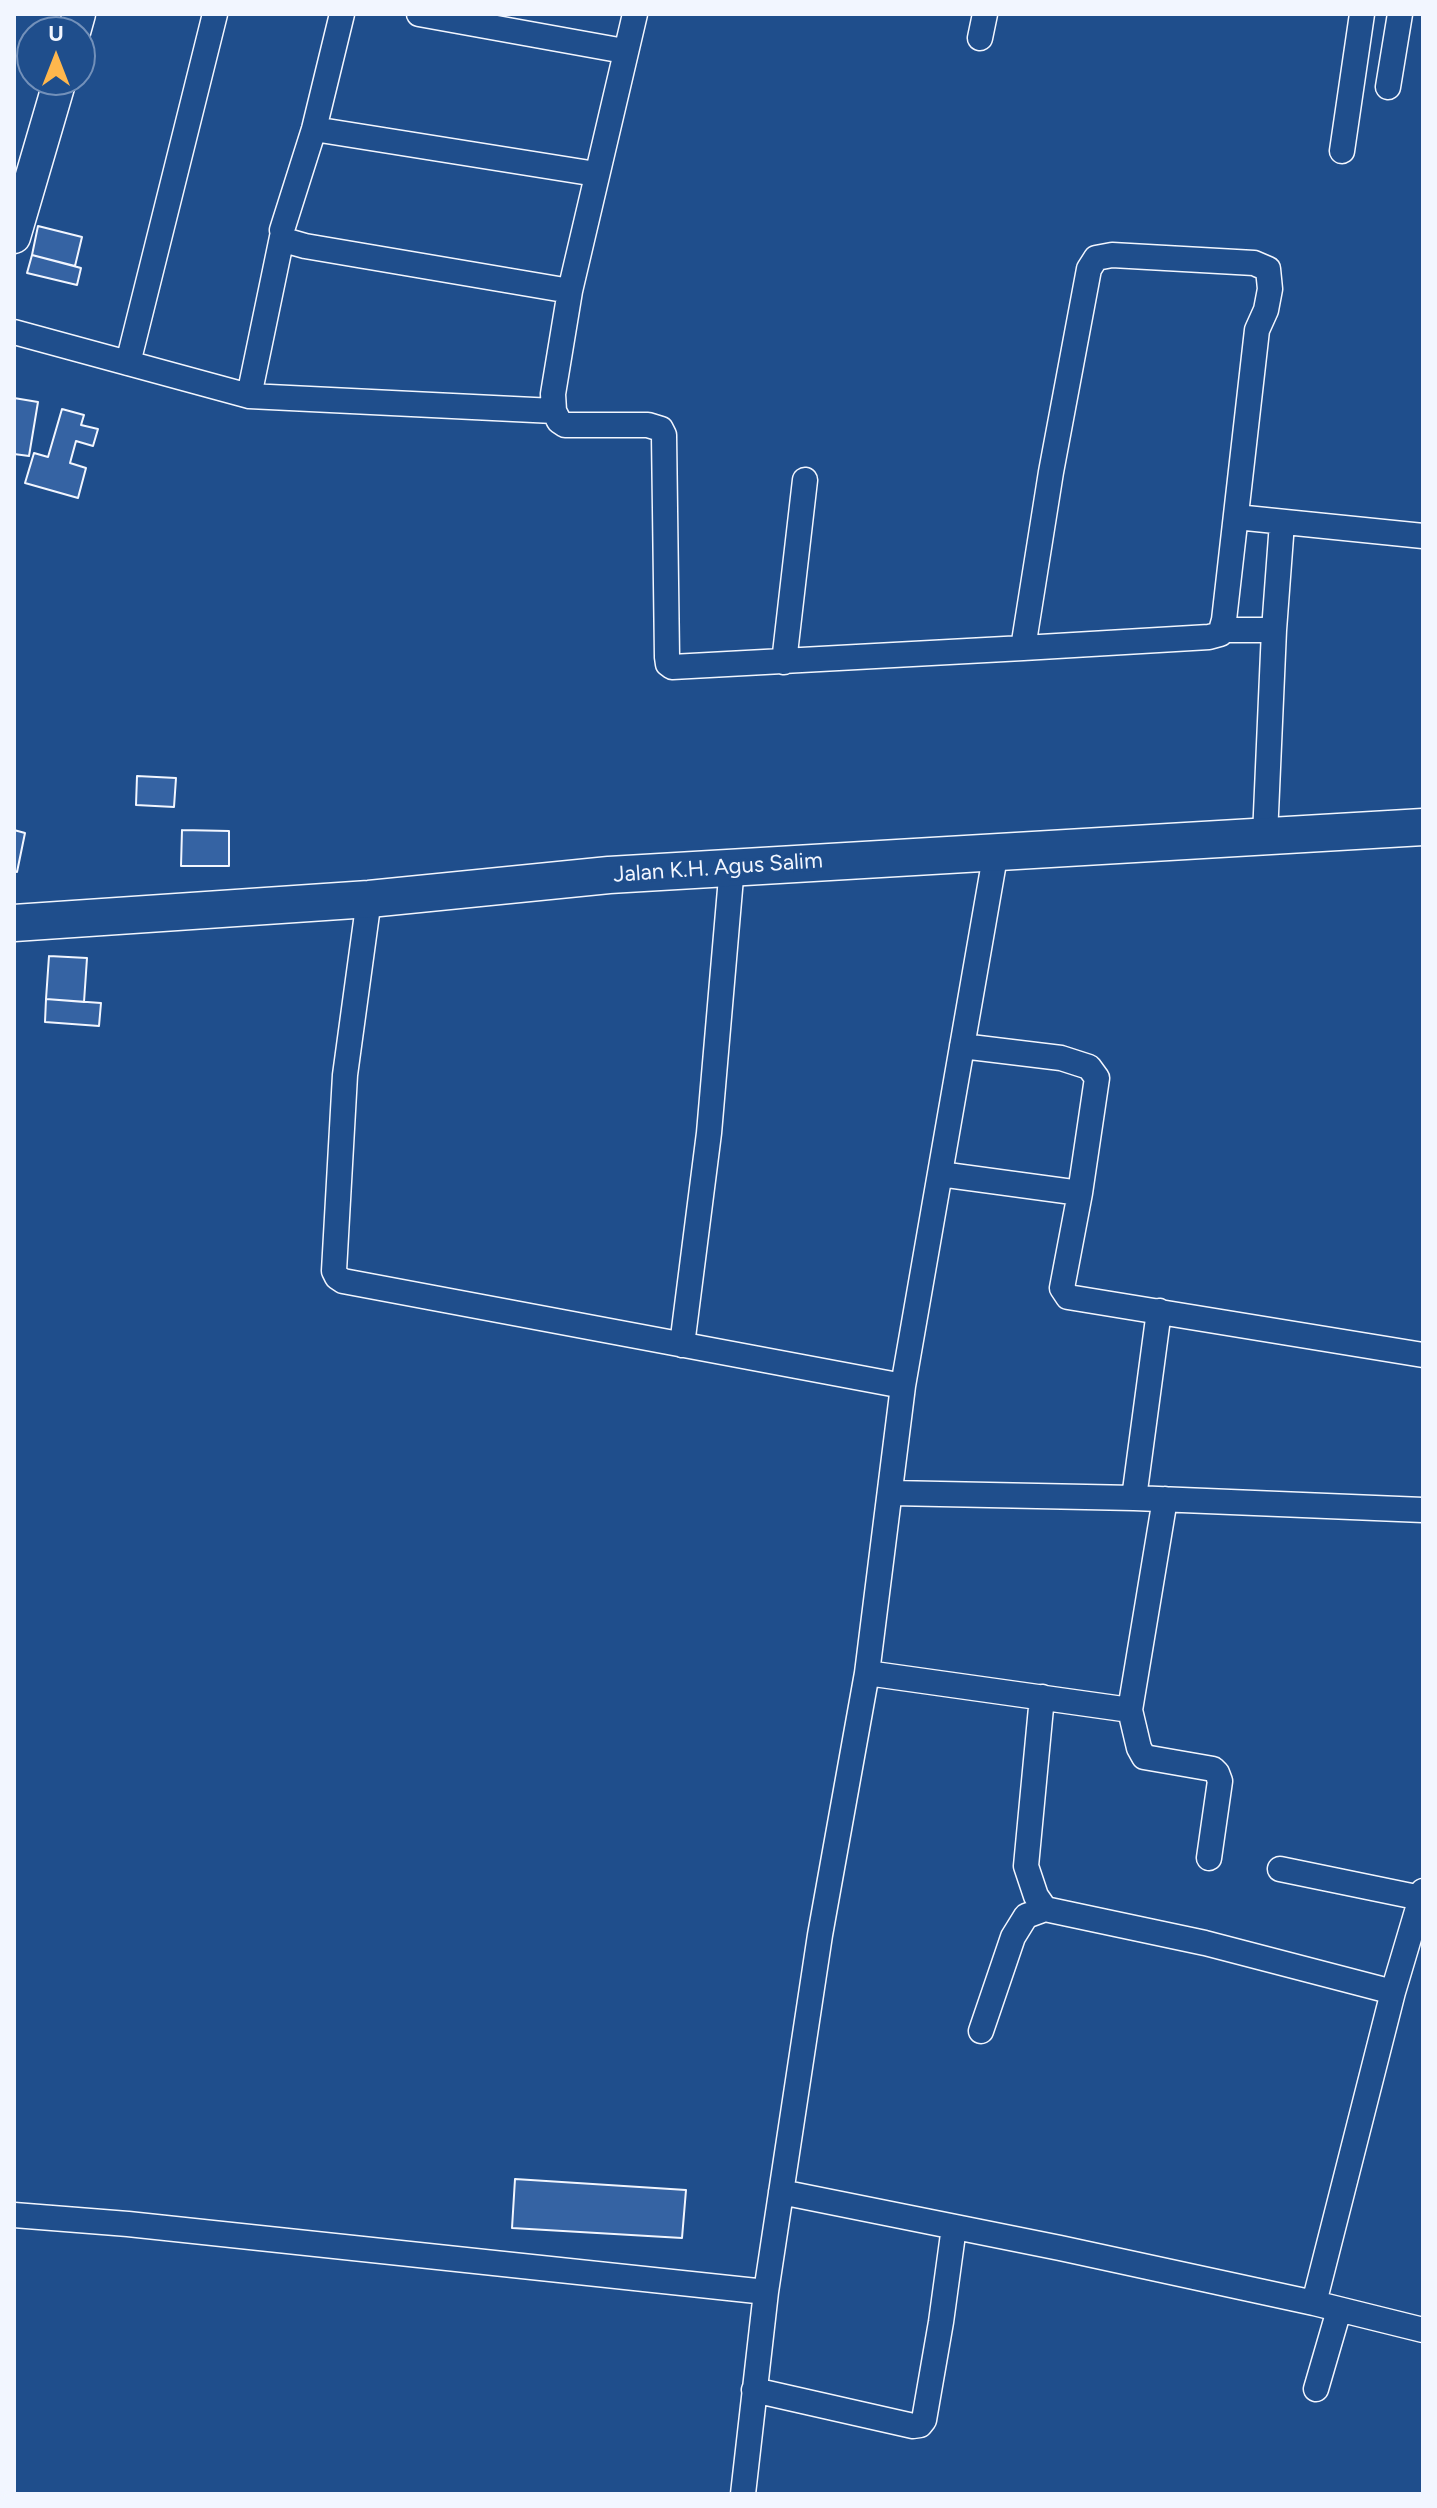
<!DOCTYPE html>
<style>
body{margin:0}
#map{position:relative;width:1437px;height:2508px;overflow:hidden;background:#1f4e8c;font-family:Figtree,sans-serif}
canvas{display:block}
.frame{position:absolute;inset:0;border:16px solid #f2f6ff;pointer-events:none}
.north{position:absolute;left:16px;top:16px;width:80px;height:80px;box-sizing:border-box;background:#1f4e8c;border:2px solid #7391ba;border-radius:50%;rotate:0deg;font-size:22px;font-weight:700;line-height:32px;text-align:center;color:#f2f6ff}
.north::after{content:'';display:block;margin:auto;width:28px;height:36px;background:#ffb74d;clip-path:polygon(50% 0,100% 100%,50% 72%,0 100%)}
</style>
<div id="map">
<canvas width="1437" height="2508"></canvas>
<div class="frame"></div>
<div class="north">U</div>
</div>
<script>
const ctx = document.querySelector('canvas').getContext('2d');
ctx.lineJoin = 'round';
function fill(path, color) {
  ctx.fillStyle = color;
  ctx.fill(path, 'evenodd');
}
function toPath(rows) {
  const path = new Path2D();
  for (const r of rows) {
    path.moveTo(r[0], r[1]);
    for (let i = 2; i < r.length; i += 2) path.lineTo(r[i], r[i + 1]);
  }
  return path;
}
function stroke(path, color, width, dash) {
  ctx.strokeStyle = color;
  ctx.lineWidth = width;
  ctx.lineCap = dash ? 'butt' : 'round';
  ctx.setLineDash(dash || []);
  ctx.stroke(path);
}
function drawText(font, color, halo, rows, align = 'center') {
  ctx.font = font + ' Figtree,sans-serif';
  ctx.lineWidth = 6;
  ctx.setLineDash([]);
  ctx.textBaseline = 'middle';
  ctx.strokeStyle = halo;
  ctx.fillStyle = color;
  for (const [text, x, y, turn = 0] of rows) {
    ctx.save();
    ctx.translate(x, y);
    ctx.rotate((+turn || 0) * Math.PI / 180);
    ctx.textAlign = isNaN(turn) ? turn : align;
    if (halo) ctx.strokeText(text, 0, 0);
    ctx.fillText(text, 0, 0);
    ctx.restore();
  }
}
const building = toPath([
 [38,226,82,237,75,266,32,255,38,226],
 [32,255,81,268,77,285,27,273,32,255],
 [14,398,38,402,29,456,14,454,14,398],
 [62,409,84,415,81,425,98,429,93,446,76,441,70,463,86,468,78,498,25,483,34,453,48,457,62,409],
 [137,776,176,778,174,807,136,805,137,776],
 [14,830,25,833,17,872,14,871,14,830],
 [182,830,229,831,229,866,181,866,182,830],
 [49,956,87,958,84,1002,46,999,49,956],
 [46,999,101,1003,99,1026,45,1022,46,999],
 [515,2179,686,2190,682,2238,512,2228,515,2179]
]);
const minor = toPath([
 [342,14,314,129,282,230,284,240,305,246,570,291],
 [419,14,624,51],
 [635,14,570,291,553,394,554,411,559,421,565,425,648,425,661,429,664,435,667,657,668,664,672,667,1023,648,1209,637,1220,634,1224,620,1257,330,1266,310,1270,289,1268,269,1254,263,1112,255,1096,258,1089,269,1051,472,1023,648],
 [980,38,985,14],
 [1388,87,1400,14],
 [314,129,596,174],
 [1342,151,1362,14],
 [14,332,249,396,554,411],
 [128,363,215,14],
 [249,396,282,237],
 [1236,517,1423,536],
 [1222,630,1274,630,1265,836],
 [1274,630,1282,523],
 [784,662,805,480],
 [369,899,345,1075,334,1271,337,1277,343,1281,903,1386],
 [962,1046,1061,1058,1089,1067,1097,1078,1080,1193,1062,1288,1068,1297,1423,1355],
 [940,1174,1080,1193],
 [682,1345,709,1133,732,866],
 [892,1493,1134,1498,1423,1510],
 [1134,1498,1159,1311],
 [867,1673,1130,1710,1165,1499],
 [1042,1697,1026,1866,1036,1896,1045,1909,1205,1943,1393,1992],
 [1130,1710,1139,1748,1144,1757,1213,1769,1217,1773,1220,1781,1209,1858],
 [1280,1869,1421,1898],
 [981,2031,1013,1937,1026,1916,1045,1909],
 [781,2192,1060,2248,1314,2303,1423,2330],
 [14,2215,128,2224,766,2292],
 [1314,2303,1393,1992,1423,1891],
 [1316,2389,1339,2310],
 [754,2390,913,2426,920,2425,924,2420,941,2322,954,2227],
 [743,2494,766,2292,820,1935,867,1673,903,1386,996,851]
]);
const major = toPath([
 [74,32,79,14],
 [14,237,60,80]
]);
const highway = toPath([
 [14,923,369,899,609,875,1423,827]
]);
const streetNames = [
 ["Jalan K.H. Agus Salim",718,868,-4]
];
fill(building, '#3563a3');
stroke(building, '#f2f6ff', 2);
stroke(minor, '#f2f6ff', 27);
stroke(major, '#f2f6ff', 35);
stroke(highway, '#f2f6ff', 39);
stroke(minor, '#1f4e8c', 24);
stroke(major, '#1f4e8c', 32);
stroke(highway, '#1f4e8c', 36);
drawText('22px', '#f2f6ff', '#1f4e8c', streetNames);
</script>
